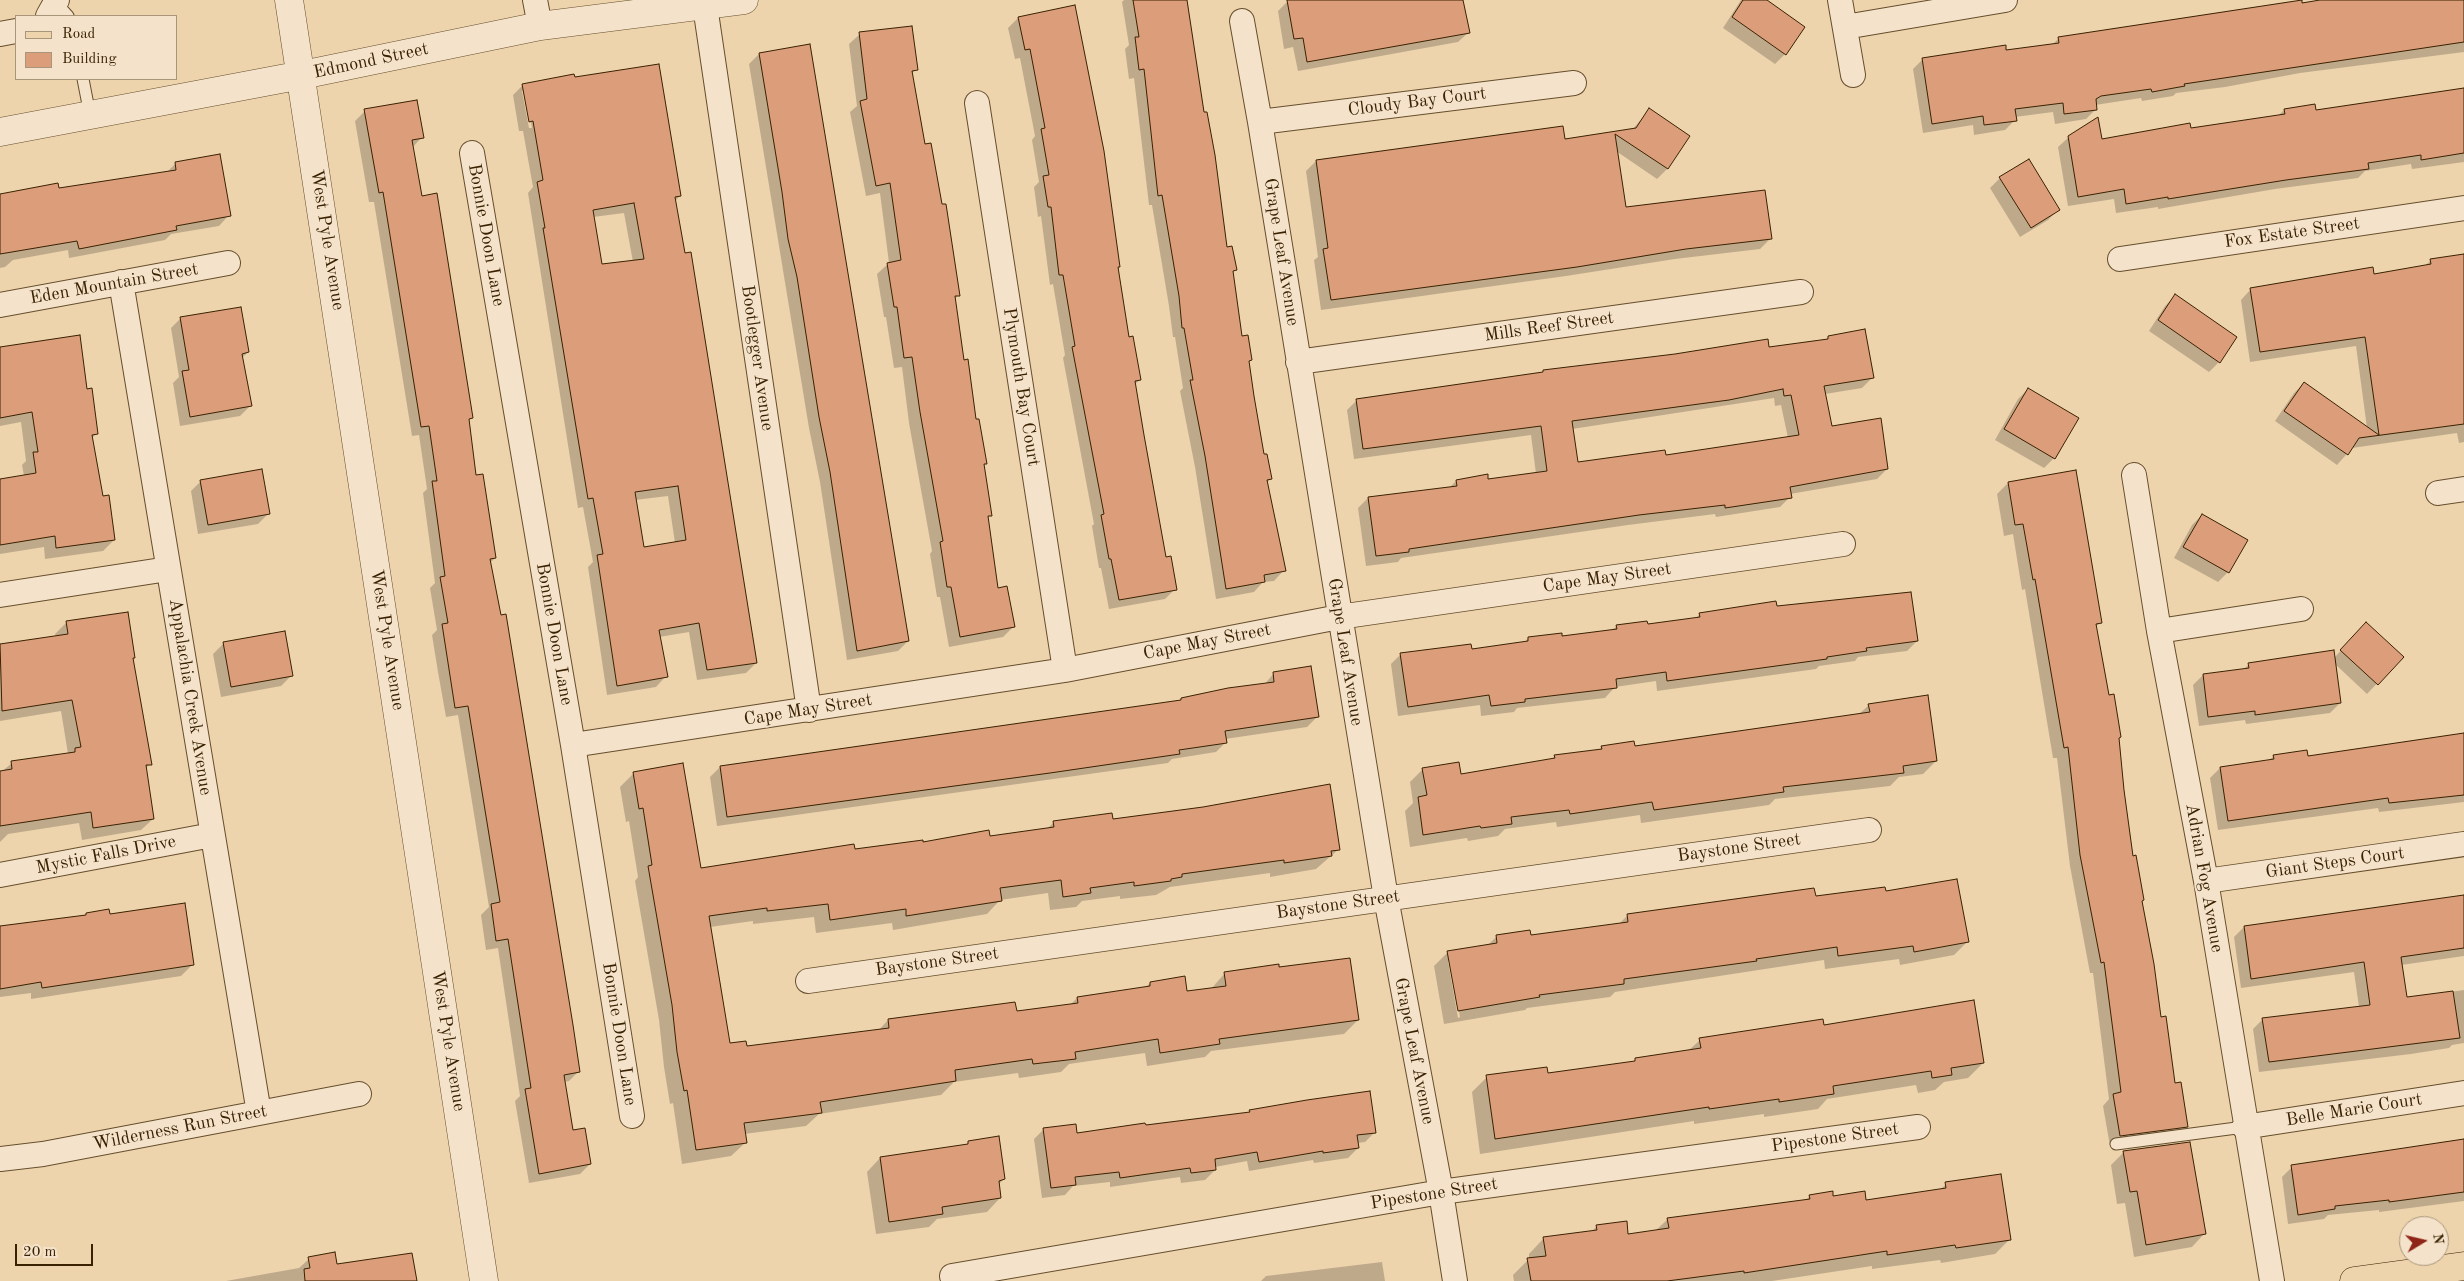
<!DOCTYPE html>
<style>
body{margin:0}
#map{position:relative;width:2464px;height:1281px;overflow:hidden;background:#eed4ad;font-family:"Old Standard TT",serif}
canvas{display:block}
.legend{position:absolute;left:15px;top:15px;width:162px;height:65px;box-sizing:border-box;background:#f4e3ca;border:1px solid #a9957a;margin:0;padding:6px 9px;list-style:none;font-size:15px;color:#392102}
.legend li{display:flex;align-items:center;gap:10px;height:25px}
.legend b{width:25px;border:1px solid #a9957a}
.north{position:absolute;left:2399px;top:1216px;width:50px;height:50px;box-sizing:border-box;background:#f4e3ca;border:1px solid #a9957a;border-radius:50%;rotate:81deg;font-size:14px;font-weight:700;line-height:20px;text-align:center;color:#392102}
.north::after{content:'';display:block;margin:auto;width:18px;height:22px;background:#8f2418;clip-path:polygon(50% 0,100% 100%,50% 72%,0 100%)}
.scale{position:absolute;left:15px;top:1244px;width:78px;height:22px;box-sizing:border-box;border:2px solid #392102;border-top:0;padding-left:6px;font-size:15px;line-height:18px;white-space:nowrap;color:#392102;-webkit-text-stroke:4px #f4e3ca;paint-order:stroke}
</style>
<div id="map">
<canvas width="2464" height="1281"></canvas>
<ul class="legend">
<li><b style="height:6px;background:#eed4ad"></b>Road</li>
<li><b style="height:14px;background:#dc9e7a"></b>Building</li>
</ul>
<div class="north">N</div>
<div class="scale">20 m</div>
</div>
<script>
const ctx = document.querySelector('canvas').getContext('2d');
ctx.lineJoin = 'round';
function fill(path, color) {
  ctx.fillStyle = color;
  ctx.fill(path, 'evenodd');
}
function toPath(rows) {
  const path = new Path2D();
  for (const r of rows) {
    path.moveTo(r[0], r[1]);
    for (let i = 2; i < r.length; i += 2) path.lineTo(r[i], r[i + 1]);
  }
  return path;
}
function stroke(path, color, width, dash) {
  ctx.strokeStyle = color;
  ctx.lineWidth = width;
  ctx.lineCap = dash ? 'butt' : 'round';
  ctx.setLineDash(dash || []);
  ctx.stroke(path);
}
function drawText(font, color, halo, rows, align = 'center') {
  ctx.font = font + ' "Old Standard TT",serif';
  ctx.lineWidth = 4;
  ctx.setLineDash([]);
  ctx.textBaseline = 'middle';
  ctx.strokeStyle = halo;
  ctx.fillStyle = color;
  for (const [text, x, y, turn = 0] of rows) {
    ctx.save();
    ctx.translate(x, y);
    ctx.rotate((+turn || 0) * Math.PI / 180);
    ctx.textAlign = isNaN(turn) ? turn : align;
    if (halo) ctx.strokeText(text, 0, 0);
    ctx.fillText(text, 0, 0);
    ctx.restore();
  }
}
const shadow = toPath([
 [1124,0,1186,0,1226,248,1235,270,1232,273,1241,338,1251,360,1248,363,1263,456,1270,479,1267,483,1284,570,1274,581,1263,582,1254,592,1216,599,1195,467,1180,391,1183,388,1175,337,1173,337,1169,306,1152,205,1149,205,1134,78,1129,79,1125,49,1129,45,1122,2],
 [1320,0,1462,0,1469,32,1458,42,1298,71,1293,47,1284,49,1278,11,1288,1],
 [1741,0,1765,0,1785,54,1775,64,1723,28],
 [2324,0,2464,0,2464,52,2300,73,2225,87,2176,93,2173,96,2142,101,2141,98,2095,105,2096,109,2086,119,2055,124,2053,112,2015,117,2015,120,2005,130,1974,135,1973,125,1923,133,1913,69,1923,59,2052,45,2059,38,2217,13],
 [1018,18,1117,268,1128,338,1140,380,1134,385,1165,558,1175,589,1165,599,1109,609,1101,568,1099,568,1092,526,1094,524,1063,358,1065,355,1053,284,1050,285,1041,216,1038,217,1034,187,1039,182,1032,140,1035,136,1020,58,1015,59,1008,28],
 [860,34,916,69,911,75,924,146,959,295,954,299,963,361,986,463,983,466,990,515,987,519,997,589,1013,627,1003,637,949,647,940,597,937,597,930,554,932,551,909,423,902,367,894,368,886,317,884,317,877,274,889,263,880,193,866,196,850,112,857,106,849,44],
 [759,54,908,641,898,651,847,660,820,482,809,428,749,64],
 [523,85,680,196,675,201,756,663,746,673,697,680,689,632,659,637,666,676,656,687,607,695,588,567,593,562,583,507,578,508,528,193,533,187,523,131,519,131,513,95],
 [522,91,525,91,532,128,529,128],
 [624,213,633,262,601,266,593,217],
 [668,496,675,543,643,548,635,500],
 [2464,89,2464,162,2412,169,2411,164,2365,171,2358,178,2275,189,2158,209,2158,207,2116,213,2114,199,2068,206,2058,147,2069,137,2101,141,2278,116,2284,110,2315,111],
 [1649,110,1688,136,1667,169,1657,179,1616,151,1625,209,1770,239,1760,249,1675,259,1566,276,1321,310,1314,260,1318,257,1306,171,1316,161,1563,140,1632,130],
 [365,111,422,137,412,148,421,197,471,418,468,421,475,476,495,558,490,563,579,1071,569,1081,564,1082,572,1131,590,1164,580,1174,529,1183,515,1101,520,1096,498,948,486,950,481,915,489,907,458,715,446,717,438,672,432,635,437,630,430,588,435,583,423,493,427,489,419,435,412,436,374,202,369,202,355,121],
 [175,164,229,215,219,226,171,234,165,240,69,258,68,250,13,260,5,267,0,268,0,195,58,190,166,173],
 [2000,178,2058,210,2048,220,2020,237,1990,188],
 [2464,255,2464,442,2459,443,2457,433,2352,448,2337,465,2275,421,2294,393,2304,383,2367,428,2356,346,2250,362,2241,300,2251,289,2373,276,2425,266,2431,260],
 [2175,296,2219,362,2209,372,2149,331,2165,306],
 [181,318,248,352,242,358,250,406,240,416,180,426,173,383,179,377,171,328],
 [1829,337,1872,378,1862,388,1825,394,1831,427,1887,469,1877,479,1790,494,1790,497,1780,507,1716,517,1715,514,1628,525,1401,558,1398,562,1366,566,1358,508,1368,498,1449,488,1456,481,1487,480,1536,474,1531,435,1354,459,1347,410,1357,400,1541,374,1543,372,1768,349,1825,341],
 [1774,398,1775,406,1781,405,1788,438,1664,457,1577,463,1572,429],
 [0,361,86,390,97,433,92,438,102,498,114,540,103,551,45,559,44,547,0,554,0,480,24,476,22,465,26,461,21,422,0,426],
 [2028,389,2054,458,2044,468,1995,440,2018,399],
 [201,481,268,514,258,524,198,534,191,491],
 [2008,483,2100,623,2095,627,2108,696,2120,737,2118,739,2132,857,2160,1019,2174,1085,2187,1126,2176,1137,2110,1146,2103,1106,2109,1099,2093,973,2090,973,2070,866,2057,758,2053,758,2025,589,2022,590,2013,534,2004,536,1997,494],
 [2202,515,2246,540,2228,572,2218,582,2174,558,2192,525],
 [1775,608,1917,641,1907,651,1858,657,1855,661,1819,666,1816,669,1657,691,1656,681,1615,687,1605,698,1517,708,1514,712,1481,716,1480,705,1398,716,1391,664,1401,654,1471,650,1524,643,1528,638,1561,638,1612,630,1617,626,1646,626,1695,619,1700,614],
 [67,622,132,659,150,764,145,769,153,819,141,830,82,840,79,823,8,834,0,842,0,773,12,763,68,754,61,711,0,721,0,646,56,637,55,634],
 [2356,634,2402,657,2367,694,2335,664,2340,703,2330,713,2246,724,2245,720,2199,726,2193,685,2203,675,2243,670,2249,664,2334,658],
 [224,643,291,676,281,686,221,697,213,654],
 [1274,673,1317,717,1307,727,1225,739,1226,742,1216,752,1172,759,1168,763,717,826,710,777,720,767,1178,702,1181,699,1264,685],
 [1869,705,1936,761,1923,774,1899,777,1890,786,1775,799,1769,805,1641,823,1640,815,1557,827,1556,822,1505,829,1498,836,1468,841,1467,838,1410,847,1405,811,1413,803,1410,782,1423,769,1460,775,1551,760,1555,756,1599,750,1602,747,1634,748,1858,715],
 [2464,735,2464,802,2379,812,2378,808,2218,830,2210,778,2220,768,2268,761,2274,756,2307,757],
 [634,773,700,869,854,850,989,837,1047,829,1054,822,1112,820,1339,849,1316,869,1270,877,1270,873,1170,887,1156,895,1120,899,1120,896,1082,901,1076,907,1050,910,1048,893,1000,900,987,914,893,930,892,923,816,933,814,917,753,924,753,921,710,927,729,1045,745,1047,878,1031,888,1020,1015,1013,1070,1005,1077,998,1145,988,1150,983,1186,993,1211,989,1225,973,1278,968,1358,1020,1344,1034,1211,1051,1205,1057,1147,1066,1145,1053,1069,1064,1061,1072,1019,1078,1018,1073,954,1082,941,1095,819,1114,806,1126,744,1134,745,1143,731,1156,682,1164,673,1103,670,1104,664,1067,659,1020,635,881,638,877,629,821,626,822,620,787],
 [1885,893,1967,942,1954,955,1900,965,1899,959,1825,969,1824,960,1615,992,1610,997,1527,1008,1525,1010,1444,1024,1434,966,1448,952,1488,945,1497,936,1530,937,1619,924,1627,916,1691,907],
 [1448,961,1450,961,1460,1017,1458,1018],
 [2464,896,2464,956,2401,965,2406,998,2464,990,2464,1043,2452,1045,2449,1048,2411,1054,2259,1072,2253,1029,2263,1019,2359,1007,2354,972,2241,988,2234,937,2244,927],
 [86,914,109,915,193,964,181,976,31,999,31,993,0,997,0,928,83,917],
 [1823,1027,1983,1063,1968,1078,1944,1082,1935,1090,1918,1093,1916,1085,1827,1099,1818,1109,1764,1117,1764,1114,1694,1124,1694,1121,1480,1154,1472,1092,1487,1077,1547,1075,1632,1063,1636,1059,1688,1051,1700,1040],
 [1250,1112,1375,1132,1365,1142,1357,1143,1358,1148,1348,1158,1314,1163,1313,1160,1249,1171,1247,1161,1215,1167,1215,1170,1205,1180,1181,1183,1180,1177,1110,1187,1110,1182,1073,1186,1065,1195,1042,1198,1034,1139,1044,1129,1076,1134,1248,1114],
 [2464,1141,2464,1201,2379,1212,2379,1210,2328,1215,2324,1219,2288,1224,2282,1177,2292,1167],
 [969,1142,1004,1179,998,1185,1000,1198,987,1212,937,1219,929,1227,876,1234,867,1172,880,1158,965,1146],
 [2124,1152,2204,1234,2192,1247,2134,1257,2125,1203,2117,1204,2111,1165],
 [1946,1184,2010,1239,1995,1254,1941,1263,1940,1260,1872,1269,1872,1266,1772,1281,1514,1281,1513,1275,1529,1259,1529,1254,1544,1238,1591,1232,1597,1226,1627,1235,1655,1231,1668,1219,1805,1201,1810,1196,1865,1201,1939,1191],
 [309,1259,336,1265,415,1281,226,1281,299,1268],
 [1382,1262,1385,1281,1261,1281,1266,1276]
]);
const building = toPath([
 [1133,0,1187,0,1204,112,1207,112,1215,155,1227,247,1232,246,1237,270,1233,271,1242,336,1248,335,1252,360,1249,361,1254,396,1264,454,1267,454,1272,479,1267,480,1286,571,1264,575,1265,582,1226,589,1205,456,1190,380,1193,380,1184,328,1182,328,1179,296,1162,195,1158,196,1144,69,1139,70,1135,37,1139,37,1133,0],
 [1287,0,1463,0,1470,33,1307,62,1303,38,1294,39,1287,0],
 [1743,0,1767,0,1805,27,1786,55,1732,17,1743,0],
 [2302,0,2302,3,2320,0,2464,0,2464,42,2184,84,2185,86,2152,92,2151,89,2101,96,2096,99,2097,110,2064,114,2063,103,2015,109,2017,121,1984,125,1983,116,1932,124,1922,58,2006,45,2006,50,2059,43,2058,37,2302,0],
 [1075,5,1104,151,1120,267,1118,267,1129,337,1133,336,1141,380,1135,381,1144,435,1166,557,1171,556,1177,590,1119,600,1111,559,1109,559,1101,515,1104,514,1072,347,1075,346,1063,275,1059,275,1051,207,1048,207,1043,176,1049,175,1041,129,1045,128,1030,49,1025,50,1018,17,1075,5],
 [912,26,918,70,912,71,925,144,931,143,942,204,946,204,960,296,955,296,964,360,968,359,976,419,979,419,987,464,984,464,992,516,988,516,998,588,1007,586,1015,627,960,637,951,587,947,587,940,542,943,541,920,412,912,357,904,358,897,307,894,307,887,263,901,260,890,183,876,186,860,101,867,99,859,32,912,26],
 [810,44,909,641,857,651,830,472,819,417,797,277,788,239,782,192,759,53,810,44],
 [659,64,681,196,675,197,685,253,691,252,757,663,707,670,699,623,659,630,668,677,617,686,597,555,603,554,593,498,588,499,543,228,545,228,537,182,543,180,533,121,529,122,522,84,574,74,575,77,659,64],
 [634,203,644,259,602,264,593,210,634,203],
 [678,486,686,540,644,547,635,492,678,486],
 [2464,88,2464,153,2421,160,2421,155,2368,163,2369,169,2286,180,2168,199,2168,197,2126,204,2124,189,2078,197,2068,136,2098,117,2102,139,2190,123,2191,128,2285,114,2284,109,2315,104,2316,110,2464,88],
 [417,100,424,138,412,140,422,196,437,193,473,418,469,419,476,475,483,474,496,558,490,559,501,615,506,614,573,1025,580,1072,564,1075,573,1130,585,1128,591,1164,539,1174,525,1089,531,1088,508,939,496,941,491,904,500,902,468,706,455,708,442,624,448,623,440,577,445,576,432,481,437,481,429,426,421,427,383,192,379,193,364,109,417,100],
 [1649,108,1690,136,1668,169,1615,134,1626,207,1765,190,1772,239,1686,249,1577,267,1331,300,1323,249,1328,248,1316,160,1563,126,1565,139,1636,128,1649,108],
 [220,154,231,216,176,226,177,230,79,249,77,241,0,254,0,194,58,183,59,188,176,170,175,162,220,154],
 [2029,159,2060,210,2031,228,1999,177,2029,159],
 [2464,254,2464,424,2359,438,2348,455,2284,411,2304,382,2379,435,2365,337,2260,352,2250,288,2373,267,2374,274,2431,264,2430,259,2464,254],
 [2175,294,2237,337,2220,363,2158,320,2175,294],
 [241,307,249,352,242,354,252,406,190,417,182,371,189,370,180,317,241,307],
 [1865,329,1874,378,1824,386,1832,426,1881,418,1888,469,1790,487,1792,498,1725,508,1725,505,1639,515,1409,549,1409,552,1376,556,1368,497,1457,486,1456,480,1488,474,1488,479,1547,471,1541,426,1363,449,1356,399,1543,372,1543,370,1675,354,1768,339,1769,347,1828,339,1828,336,1865,329],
 [1783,389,1784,396,1791,395,1799,435,1666,455,1665,450,1578,462,1572,421,1729,400,1783,389],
 [80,335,87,389,92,388,98,434,92,435,103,496,109,495,115,540,56,548,55,536,0,545,0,479,36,473,33,452,38,452,32,412,0,418,0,347,80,335],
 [2028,388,2079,418,2055,459,2004,429,2028,388],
 [262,469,270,514,208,525,200,480,262,469],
 [2076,470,2102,623,2096,624,2109,695,2114,694,2121,737,2119,738,2124,790,2133,856,2136,855,2144,900,2142,901,2154,964,2161,1017,2166,1016,2175,1083,2181,1082,2188,1127,2120,1136,2113,1094,2121,1092,2104,962,2101,963,2080,855,2068,747,2064,748,2035,579,2033,580,2023,524,2015,525,2008,482,2076,470],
 [2202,514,2248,540,2229,573,2183,547,2202,514],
 [1911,592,1918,641,1866,648,1867,651,1827,657,1827,659,1667,681,1666,672,1616,679,1617,688,1525,699,1525,702,1491,706,1489,695,1408,707,1400,653,1471,644,1472,649,1528,641,1528,637,1562,633,1562,636,1617,629,1616,625,1647,621,1648,624,1700,617,1699,613,1776,601,1777,606,1911,592],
 [128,612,135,658,133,658,152,765,146,765,154,819,93,828,91,812,0,826,0,771,12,769,11,761,75,752,75,748,81,747,72,700,2,711,0,644,68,634,66,621,128,612],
 [2366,622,2404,657,2378,685,2340,650,2366,622],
 [285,631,293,676,231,687,223,642,285,631],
 [2334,650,2341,703,2255,715,2255,711,2208,717,2203,674,2249,668,2248,663,2334,650],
 [1311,666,1319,717,1225,731,1227,743,1179,750,1180,754,1050,773,727,817,720,766,1181,700,1181,698,1228,688,1274,682,1273,672,1311,666],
 [1928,695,1937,761,1903,766,1904,773,1783,787,1784,792,1654,810,1652,802,1570,814,1569,810,1511,817,1512,824,1481,828,1480,826,1423,835,1418,797,1427,795,1422,768,1459,762,1461,774,1555,758,1554,755,1602,749,1601,746,1634,741,1635,746,1870,712,1868,704,1928,695],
 [2464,733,2464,795,2389,803,2388,798,2228,821,2220,767,2274,759,2273,755,2307,750,2308,756,2464,733],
 [683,763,701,868,854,844,855,849,923,840,923,842,989,830,990,836,1054,827,1053,821,1112,813,1113,819,1203,807,1330,784,1340,850,1331,851,1332,856,1284,863,1284,860,1182,874,1182,877,1171,879,1171,881,1134,886,1134,882,1090,888,1091,893,1063,897,1061,880,1000,888,1002,901,906,916,906,909,830,920,828,904,767,911,767,908,709,916,730,1043,746,1041,747,1046,889,1028,888,1019,1015,1002,1017,1011,1078,1003,1077,997,1150,986,1150,982,1185,976,1187,991,1226,986,1224,972,1279,964,1279,967,1350,958,1359,1020,1219,1039,1220,1044,1160,1053,1158,1039,1075,1052,1076,1059,1033,1064,1032,1059,955,1070,956,1081,820,1102,822,1113,744,1123,747,1143,696,1150,687,1090,684,1091,677,1052,672,1005,648,866,652,865,643,808,639,809,633,772,683,763],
 [1957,879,1969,942,1914,952,1913,946,1838,956,1837,947,1756,959,1757,961,1624,979,1624,984,1539,995,1540,997,1458,1011,1447,951,1497,943,1496,935,1530,930,1531,935,1628,922,1627,914,1814,888,1816,896,1885,887,1886,891,1957,879],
 [2464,895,2464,948,2401,957,2407,997,2453,991,2460,1038,2269,1062,2262,1018,2370,1005,2364,962,2251,979,2244,926,2464,895],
 [185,903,194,965,42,988,41,982,0,989,0,926,86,915,86,913,109,909,110,914,185,903],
 [1974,1000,1984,1063,1951,1068,1952,1075,1932,1078,1931,1071,1833,1086,1834,1094,1779,1102,1779,1099,1709,1109,1709,1107,1495,1139,1486,1075,1547,1067,1548,1073,1635,1061,1635,1058,1701,1048,1699,1038,1823,1019,1824,1025,1974,1000],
 [1370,1091,1376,1133,1357,1135,1359,1148,1323,1153,1323,1151,1259,1162,1257,1152,1215,1159,1216,1170,1191,1173,1190,1168,1120,1178,1119,1172,1075,1177,1076,1185,1051,1188,1043,1128,1076,1124,1077,1133,1145,1123,1146,1125,1250,1112,1249,1110,1307,1100,1370,1091],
 [999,1136,1005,1179,999,1181,1001,1198,942,1207,943,1214,889,1222,880,1157,968,1144,968,1141,999,1136],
 [2464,1139,2464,1192,2389,1202,2389,1200,2335,1206,2335,1209,2298,1215,2291,1165,2464,1139],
 [2190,1142,2206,1234,2146,1245,2137,1191,2130,1192,2123,1151,2190,1142],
 [2001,1174,2011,1240,1956,1248,1955,1245,1887,1255,1887,1251,1744,1273,1744,1271,1667,1281,1531,1281,1527,1258,1546,1256,1543,1237,1597,1230,1596,1225,1627,1221,1628,1234,1669,1228,1667,1218,1810,1199,1809,1195,1833,1191,1833,1196,1865,1191,1866,1200,1946,1188,1945,1182,2001,1174],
 [335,1252,337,1264,412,1253,417,1281,305,1281,304,1269,310,1268,308,1257,335,1252]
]);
const service = toPath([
 [57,4,68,16],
 [83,79,90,115],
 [2116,1144,2244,1127]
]);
const minor = toPath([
 [535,0,540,26],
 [1840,0,1853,75],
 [705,6,809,710],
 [48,16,57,0],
 [1242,21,1260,122,1386,898,1441,1192,1455,1281],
 [1845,27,2005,0],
 [0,34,16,31],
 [977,103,1065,670],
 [1260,122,1574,83],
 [472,153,573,745,632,1116],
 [2120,259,2464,208],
 [121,282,259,1113],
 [0,305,228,263],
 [1298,362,1801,292],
 [2134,475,2159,631,2206,881,2272,1281],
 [2438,493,2464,489],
 [0,595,168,569],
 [2159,631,2301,609],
 [573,745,1065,670,1339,617,1843,544],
 [0,875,212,835],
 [2206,881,2464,844],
 [808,981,1869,830],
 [2244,1127,2464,1093],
 [0,1159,43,1154,359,1094],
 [952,1276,1441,1192,1918,1127]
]);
const tertiary = toPath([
 [289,0,484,1281],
 [0,132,302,75,540,26,744,0]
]);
const primary = toPath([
 [2354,1281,2464,1266]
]);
const streetNames = [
 ["Edmond Street",371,61,-12],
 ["Cloudy Bay Court",1417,102,-7],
 ["Fox Estate Street",2292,233,-8],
 ["Bonnie Doon Lane",486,235,80],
 ["West Pyle Avenue",327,240,81],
 ["Grape Leaf Avenue",1281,252,81],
 ["Eden Mountain Street",114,284,-10],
 ["Mills Reef Street",1549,327,-8],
 ["Bootlegger Avenue",757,358,82],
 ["Plymouth Bay Court",1021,387,81],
 ["Cape May Street",1607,578,-8],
 ["Bonnie Doon Lane",554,634,80],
 ["West Pyle Avenue",387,640,81],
 ["Cape May Street",1207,642,-11],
 ["Grape Leaf Avenue",1345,652,81],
 ["Appalachia Creek Avenue",190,697,81],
 ["Cape May Street",808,710,-9],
 ["Baystone Street",1739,848,-8],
 ["Mystic Falls Drive",106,855,-11],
 ["Giant Steps Court",2335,863,-8],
 ["Adrian Fog Avenue",2204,878,80],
 ["Baystone Street",1338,905,-8],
 ["Baystone Street",937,962,-8],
 ["Bonnie Doon Lane",619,1034,81],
 ["West Pyle Avenue",448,1041,81],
 ["Grape Leaf Avenue",1414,1051,79],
 ["Belle Marie Court",2354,1110,-9],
 ["Wilderness Run Street",180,1128,-11],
 ["Pipestone Street",1835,1138,-8],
 ["Pipestone Street",1434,1194,-9]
];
fill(shadow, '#0003');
fill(building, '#dc9e7a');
stroke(building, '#392102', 1);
stroke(service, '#664e2d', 13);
stroke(minor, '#664e2d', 26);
stroke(tertiary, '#664e2d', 29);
stroke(primary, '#392102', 29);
stroke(service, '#f4e3ca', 11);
stroke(minor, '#f4e3ca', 24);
stroke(tertiary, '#f4e3ca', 28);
stroke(primary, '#eed4ad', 28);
drawText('18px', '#392102', '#f4e3ca', streetNames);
</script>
